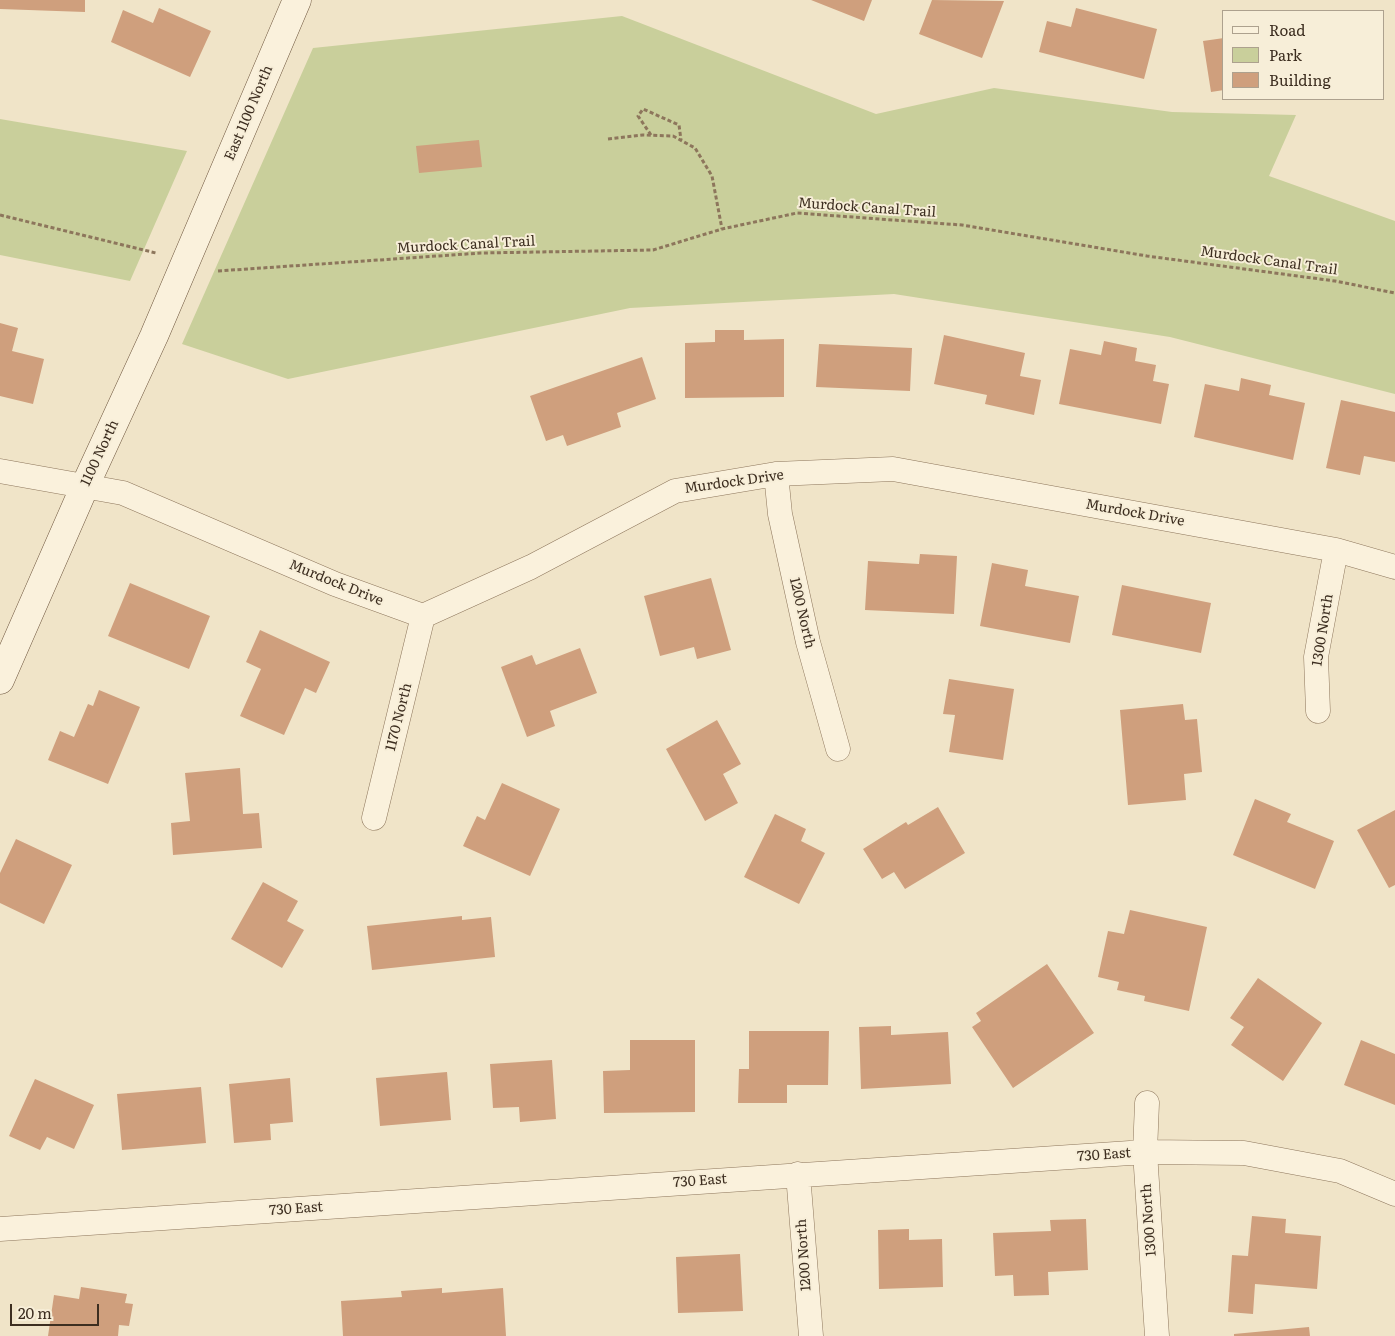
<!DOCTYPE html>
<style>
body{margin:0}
#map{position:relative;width:1395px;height:1336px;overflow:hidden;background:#f0e4c8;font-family:Literata,serif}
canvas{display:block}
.legend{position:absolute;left:1222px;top:10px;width:162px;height:90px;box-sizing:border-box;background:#f7eed8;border:1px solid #ada18e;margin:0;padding:6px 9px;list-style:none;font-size:15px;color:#3d2e20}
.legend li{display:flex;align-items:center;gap:10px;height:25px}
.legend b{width:25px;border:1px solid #ada18e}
.scale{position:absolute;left:10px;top:1304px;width:89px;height:22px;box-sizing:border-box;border:2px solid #3d2e20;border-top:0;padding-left:6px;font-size:15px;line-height:18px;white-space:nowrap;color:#3d2e20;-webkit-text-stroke:4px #f7eed8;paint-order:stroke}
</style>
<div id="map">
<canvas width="1395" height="1336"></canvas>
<ul class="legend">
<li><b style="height:6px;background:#faf1dc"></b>Road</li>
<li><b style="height:14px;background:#c9cf9b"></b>Park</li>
<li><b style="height:14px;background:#cf9f7d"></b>Building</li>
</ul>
<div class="scale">20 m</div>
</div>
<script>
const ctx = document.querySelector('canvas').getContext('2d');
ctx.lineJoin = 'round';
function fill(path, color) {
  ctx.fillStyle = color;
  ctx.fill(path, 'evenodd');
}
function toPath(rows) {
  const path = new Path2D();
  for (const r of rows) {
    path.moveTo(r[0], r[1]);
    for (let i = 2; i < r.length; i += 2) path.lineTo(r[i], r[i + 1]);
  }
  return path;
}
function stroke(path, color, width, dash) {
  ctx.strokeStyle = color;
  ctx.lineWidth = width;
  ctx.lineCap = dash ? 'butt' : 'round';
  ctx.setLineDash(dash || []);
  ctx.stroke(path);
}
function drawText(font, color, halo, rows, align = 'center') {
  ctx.font = font + ' Literata,serif';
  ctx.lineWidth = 4;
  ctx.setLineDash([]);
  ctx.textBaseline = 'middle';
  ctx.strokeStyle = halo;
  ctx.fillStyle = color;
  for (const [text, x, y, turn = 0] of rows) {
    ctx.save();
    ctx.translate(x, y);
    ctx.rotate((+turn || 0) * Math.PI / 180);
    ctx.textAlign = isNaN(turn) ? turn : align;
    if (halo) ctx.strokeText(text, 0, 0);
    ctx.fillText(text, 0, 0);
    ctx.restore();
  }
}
const green = toPath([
 [622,16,876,114,994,88,1172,112,1296,115,1269,176,1395,221,1395,394,1170,337,894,294,630,308,288,379,182,344,313,48],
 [0,119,187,151,130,281,0,255]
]);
const building = toPath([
 [0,0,85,0,85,12,0,9],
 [811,0,872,0,864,21],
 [932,0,1004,1,982,58,919,34],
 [159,8,211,31,190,77,111,42,123,10,153,23],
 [1076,8,1157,29,1144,79,1039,52,1047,21,1071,27],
 [1224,38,1224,90,1211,92,1203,41],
 [479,140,482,167,419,173,416,146],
 [0,323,18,328,12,351,44,359,33,404,0,396],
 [715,330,744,330,744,340,784,339,784,397,685,398,685,343,715,342],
 [944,335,1025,353,1020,376,1041,380,1034,415,985,404,987,395,934,384],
 [1104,341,1137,348,1135,361,1156,365,1153,381,1169,384,1161,424,1059,404,1070,349,1101,355],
 [819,344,912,348,910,391,816,387],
 [642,357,656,399,617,413,621,427,567,446,563,435,546,441,530,396],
 [1241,378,1271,385,1269,395,1305,403,1293,460,1194,437,1205,384,1239,391],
 [1341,400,1395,412,1395,462,1364,456,1360,475,1326,468],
 [920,554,957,556,954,614,865,610,868,561,919,564],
 [992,563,1028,570,1025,586,1079,596,1070,643,980,626],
 [711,578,731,650,697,659,694,647,660,656,644,596],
 [130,583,210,616,189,669,108,636],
 [1122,585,1211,603,1201,653,1112,635],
 [260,630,330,662,316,693,305,688,284,735,240,716,261,669,246,662],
 [580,648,597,693,550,711,555,726,527,737,501,667,532,655,536,665],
 [949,679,1014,689,1003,760,949,752,955,715,943,714],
 [99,690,140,707,108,784,48,760,60,731,74,737,88,704,93,706],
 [1183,704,1185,720,1197,719,1202,772,1184,774,1186,800,1128,805,1120,710],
 [717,720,741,764,723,774,738,803,705,821,666,749],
 [240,768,243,814,259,813,262,848,173,855,171,823,190,821,185,773],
 [502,783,560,809,530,876,463,846,477,816,485,820],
 [1255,799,1291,814,1287,822,1334,841,1315,889,1233,855],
 [938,807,965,853,905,889,894,872,882,879,863,849,906,822,908,825],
 [1395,810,1395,885,1389,888,1357,830],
 [775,814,806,829,801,841,825,853,799,904,744,877],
 [16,839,72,865,44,924,0,903,0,873],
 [263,882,298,901,287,921,304,930,282,968,231,939],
 [1130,910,1207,927,1189,1011,1144,1001,1145,996,1117,990,1119,982,1098,977,1108,931,1124,934],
 [462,916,462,920,491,917,495,957,372,970,367,926],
 [1047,964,1094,1033,1013,1088,972,1027,981,1021,976,1013],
 [1258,978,1322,1023,1283,1081,1231,1045,1244,1027,1230,1018],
 [891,1026,891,1035,948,1032,951,1084,861,1089,859,1027],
 [749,1031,829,1031,828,1085,787,1085,787,1103,738,1103,739,1069,749,1069],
 [630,1040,695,1040,695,1112,604,1113,603,1071,630,1070],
 [1361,1040,1395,1054,1395,1105,1344,1085],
 [552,1060,556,1119,520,1122,519,1107,493,1108,490,1064],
 [447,1072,451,1120,380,1126,376,1078],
 [290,1078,293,1122,270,1124,271,1140,234,1143,229,1084],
 [35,1079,94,1105,74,1149,47,1137,40,1150,9,1136],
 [201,1087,206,1143,122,1150,117,1094],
 [1252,1216,1286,1219,1285,1233,1321,1236,1317,1289,1255,1284,1253,1314,1228,1312,1232,1255,1248,1256],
 [1086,1219,1088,1270,1048,1272,1049,1295,1014,1296,1013,1275,995,1276,993,1233,1051,1231,1050,1220],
 [909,1229,909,1240,942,1239,943,1287,879,1289,878,1230],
 [740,1254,743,1311,678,1313,676,1257],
 [81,1287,127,1294,125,1303,133,1304,129,1326,119,1325,118,1336,48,1336,54,1295,79,1299],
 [442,1288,442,1293,503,1288,506,1336,343,1336,341,1301,402,1297,401,1291],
 [1309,1327,1310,1336,1234,1336,1234,1334]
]);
const path = toPath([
 [651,135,638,116,643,109,679,125,681,140],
 [608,139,643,135,673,136,695,148,712,176,722,229],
 [0,215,156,253],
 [218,271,481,253,653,250,722,229,797,213,962,225,1147,256,1335,281,1395,293]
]);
const street = toPath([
 [0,471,123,493,335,584,423,616,531,567,675,491,776,474,893,469,1336,550,1395,567],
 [776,474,780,514,808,642,838,749],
 [1318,711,1316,657,1336,550],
 [374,818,423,616],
 [1147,1103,1145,1152,1157,1336],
 [798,1174,811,1336],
 [0,1229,1145,1152,1244,1153,1340,1171,1395,1194]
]);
const secondary = toPath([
 [0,680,84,488,154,336,297,0]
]);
const streetNames = [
 ["East 1100 North",249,113,-67],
 ["Murdock Canal Trail",867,208,4],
 ["Murdock Canal Trail",466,245,-3],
 ["Murdock Canal Trail",1269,261,8],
 ["1100 North",100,453,-65],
 ["Murdock Drive",734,482,-8],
 ["Murdock Drive",1135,513,10],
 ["Murdock Drive",336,583,22],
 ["1200 North",802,613,77],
 ["1300 North",1323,630,-81],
 ["1170 North",399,717,-76],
 ["730 East",1104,1155,-4],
 ["730 East",700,1181,-4],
 ["730 East",296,1209,-4],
 ["1300 North",1149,1220,-94],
 ["1200 North",804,1255,-94]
];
fill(green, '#c9cf9b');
fill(building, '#cf9f7d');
stroke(street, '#8d765c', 25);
stroke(secondary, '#6f573f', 29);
stroke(path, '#8d765c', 3, [4, 2.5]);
stroke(street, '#faf1dc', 24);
stroke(secondary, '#faf1dc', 28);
drawText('14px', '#3d2e20', '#f7eed8', streetNames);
</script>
